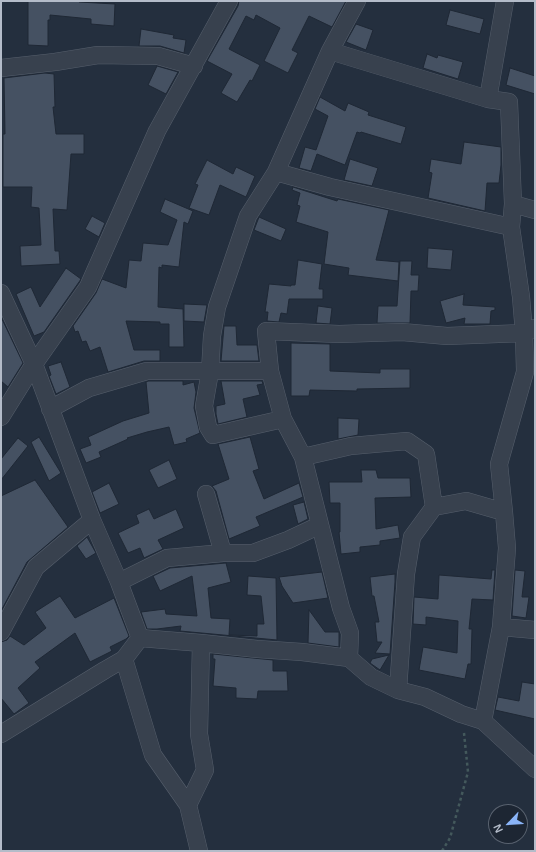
<!DOCTYPE html>
<style>
body{margin:0}
#map{position:relative;width:536px;height:852px;overflow:hidden;background:#242f3e;font-family:Arial,sans-serif}
canvas{display:block}
.frame{position:absolute;inset:0;border:2px solid #b4bcc9;pointer-events:none}
.north{position:absolute;left:488px;top:804px;width:40px;height:40px;box-sizing:border-box;background:#1d2633;border:1px solid #59626f;border-radius:50%;rotate:245deg;font-size:11px;font-weight:700;line-height:16px;text-align:center;color:#b4bcc9}
.north::after{content:'';display:block;margin:auto;width:14px;height:18px;background:#8ab4f8;clip-path:polygon(50% 0,100% 100%,50% 72%,0 100%)}
</style>
<div id="map">
<canvas width="536" height="852"></canvas>
<div class="frame"></div>
<div class="north">N</div>
</div>
<script>
const ctx = document.querySelector('canvas').getContext('2d');
ctx.lineJoin = 'round';
function fill(path, color) {
  ctx.fillStyle = color;
  ctx.fill(path, 'evenodd');
}
function toPath(rows) {
  const path = new Path2D();
  for (const r of rows) {
    path.moveTo(r[0], r[1]);
    for (let i = 2; i < r.length; i += 2) path.lineTo(r[i], r[i + 1]);
  }
  return path;
}
function stroke(path, color, width, dash) {
  ctx.strokeStyle = color;
  ctx.lineWidth = width;
  ctx.lineCap = dash ? 'butt' : 'round';
  ctx.setLineDash(dash || []);
  ctx.stroke(path);
}
const building = toPath([
 [28,1,79,1,79,2,115,4,114,26,91,24,91,19,50,15,50,20,48,20,48,46,28,45,28,1],
 [239,1,346,1,332,27,309,16,292,50,298,53,288,73,264,61,280,28,256,15,254,20,246,16,229,49,260,65,252,81,250,80,237,102,221,93,232,74,207,61,238,6,239,1],
 [450,10,484,19,480,34,446,25,450,10],
 [356,24,373,30,366,50,346,42,356,24],
 [141,29,174,35,173,38,186,40,184,53,160,46,139,46,141,29],
 [427,54,437,58,438,55,463,62,458,79,423,68,427,54],
 [157,66,178,72,166,94,148,85,157,66],
 [510,68,535,76,535,94,506,85,510,68],
 [45,73,54,74,55,107,53,107,56,134,84,134,84,154,71,154,67,210,53,209,55,251,59,251,60,264,21,266,20,246,41,245,39,208,31,207,32,187,3,187,3,134,5,134,4,78,45,73],
 [320,97,345,111,348,103,369,112,368,115,406,127,401,144,361,132,360,133,357,132,345,165,317,154,311,171,299,168,305,147,316,150,328,116,315,109,320,97],
 [464,142,501,147,501,165,499,183,487,183,485,211,428,198,432,173,429,172,431,159,461,164,464,142],
 [350,159,378,168,372,186,344,180,350,159],
 [207,160,233,174,236,167,255,176,246,197,220,185,209,215,189,208,198,185,195,184,207,160],
 [293,187,337,201,338,199,389,210,376,260,399,262,398,281,348,275,349,268,324,264,328,232,296,222,300,206,297,205,300,193,292,190,293,187],
 [165,199,193,211,188,224,184,222,179,267,162,265,162,268,159,267,158,307,183,309,184,347,169,347,169,324,160,324,160,322,126,321,134,350,160,350,160,361,144,361,108,372,100,347,90,351,86,341,82,342,78,331,75,332,73,326,96,293,102,279,126,288,129,260,141,261,143,243,168,245,177,220,160,212,165,199],
 [92,216,105,223,99,237,85,229,92,216],
 [259,217,286,229,281,241,254,230,259,217],
 [428,248,453,250,451,270,427,268,428,248],
 [298,260,322,264,319,289,323,289,323,299,289,299,287,314,281,313,279,322,267,321,268,312,265,312,269,284,291,286,291,285,295,285,298,260],
 [400,261,412,261,411,275,419,275,418,291,411,291,410,323,377,323,378,306,397,306,400,261],
 [66,268,81,279,79,282,44,332,34,336,16,294,31,287,40,307,66,268],
 [464,294,463,305,495,307,495,310,491,311,490,324,464,324,465,318,446,323,440,301,464,294],
 [184,304,207,305,204,322,184,321,184,304],
 [318,306,332,308,330,324,316,323,318,306],
 [1,317,23,363,8,387,1,381,1,317],
 [224,326,236,326,237,345,257,345,259,361,221,361,224,326],
 [291,343,330,344,330,371,380,373,380,369,410,369,410,388,357,389,357,391,310,390,309,396,291,396,291,343],
 [61,362,70,387,56,394,49,376,51,375,48,366,61,362],
 [148,381,183,381,183,385,194,382,196,392,194,408,200,433,186,439,187,442,174,445,169,427,147,432,127,438,128,439,99,452,101,457,86,463,80,449,91,445,88,437,123,421,149,413,146,382,148,381],
 [221,381,262,381,263,384,257,385,260,395,243,399,247,417,218,424,216,414,216,406,225,404,221,381],
 [338,418,359,419,358,435,338,439,338,418],
 [39,437,61,473,49,481,31,442,39,437],
 [250,437,259,469,253,471,264,499,299,483,303,497,256,517,260,526,229,539,216,491,212,486,229,479,218,444,250,437],
 [18,438,28,446,1,480,1,459,18,438],
 [169,460,177,479,158,488,149,470,169,460],
 [361,470,376,470,378,478,410,478,411,497,375,498,376,529,398,525,400,538,380,541,380,545,360,547,360,552,341,554,339,532,340,532,340,503,330,503,329,482,362,482,361,470],
 [35,480,68,527,27,562,1,611,1,496,35,480],
 [109,483,119,504,100,513,92,492,109,483],
 [304,502,308,519,298,524,293,505,304,502],
 [149,509,154,519,176,509,184,528,158,540,163,549,144,558,140,548,128,553,118,533,139,523,136,515,149,509],
 [87,537,96,553,86,559,77,546,87,537],
 [226,563,231,582,208,588,211,618,230,619,229,635,257,636,257,624,264,624,261,596,247,595,248,576,276,578,277,640,180,631,181,626,157,629,147,629,141,612,165,609,166,614,197,616,192,576,160,591,153,576,170,568,226,563],
 [492,570,495,570,493,600,472,599,469,629,472,629,471,664,468,664,465,679,419,670,423,647,457,653,458,621,426,617,426,625,413,624,414,597,438,599,439,575,491,579,492,570],
 [515,570,525,571,522,597,529,597,526,618,512,616,515,570],
 [322,572,328,598,293,603,282,586,279,577,322,572],
 [395,574,395,582,390,654,375,653,382,642,377,642,375,622,379,622,374,596,372,596,370,577,395,574],
 [60,596,75,618,114,598,129,636,126,639,110,647,112,651,90,662,75,633,35,662,40,668,18,688,29,703,14,714,1,698,1,642,7,640,10,636,24,645,46,628,35,612,60,596],
 [309,610,325,632,339,632,339,647,308,643,309,610],
 [213,654,273,660,273,671,287,671,288,691,258,691,257,699,236,698,236,688,213,686,215,659,213,659,213,654],
 [389,655,380,670,370,663,372,659,389,655],
 [522,682,535,684,535,719,495,710,498,697,519,701,522,682]
]);
const path = toPath([
 [442,851,450,838,468,772,464,733]
]);
const street = toPath([
 [330,51,488,99],
 [1,68,55,62,98,55,158,56,194,66],
 [276,172,330,187,511,227],
 [513,204,535,210],
 [1,293,34,364,92,520,119,582,140,638],
 [50,409,89,388,147,371,270,371],
 [1,417,34,364,88,287,157,131,229,1],
 [283,419,213,435,208,427,204,406,210,372,212,336,217,307,248,216,276,172,330,51,357,1],
 [303,457,351,446,407,441,426,454,434,507],
 [206,494,223,553],
 [504,512,499,464,525,372,524,333,521,297,511,227,513,204,509,102,488,99,505,1],
 [119,582,167,558,223,553,253,553,288,540,320,525],
 [501,627,535,630],
 [1,632,36,567,92,520],
 [349,658,350,633,341,608,303,457,283,419,270,371,266,331,339,334,402,332,447,336,524,333,535,328],
 [124,659,153,755,188,805,199,851],
 [398,690,406,574,412,537,434,507,466,501,504,512,507,548,501,627,483,721],
 [1,734,105,670,124,659,140,638,201,643,257,649,302,652,349,658,371,677,398,690,425,697,461,714,483,721,535,769],
 [188,805,205,770,199,734,201,643]
]);
fill(building, '#455162');
stroke(building, '#1f2835', 1);
stroke(street, '#565f6c', 18);
stroke(path, '#44595c', 2.5, [3, 3]);
stroke(street, '#38414e', 17);
</script>
